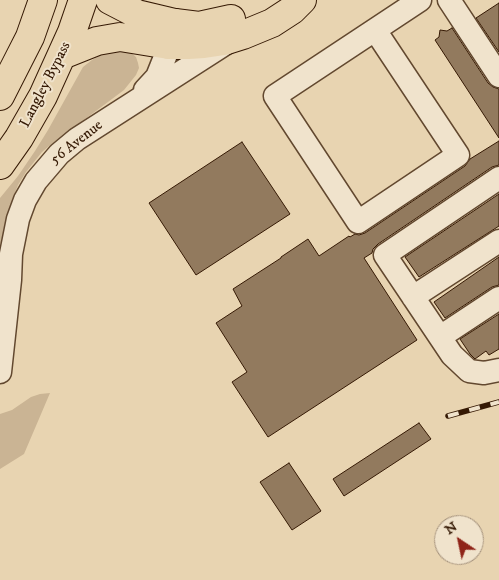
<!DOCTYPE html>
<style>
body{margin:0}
#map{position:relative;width:499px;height:580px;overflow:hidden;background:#e8d4b1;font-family:"IM FELL DW Pica",serif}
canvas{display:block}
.north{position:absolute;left:434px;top:515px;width:50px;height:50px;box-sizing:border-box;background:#f0e3cc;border:1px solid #a5927c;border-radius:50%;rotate:326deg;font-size:14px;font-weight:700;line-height:20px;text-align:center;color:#351904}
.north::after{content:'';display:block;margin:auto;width:18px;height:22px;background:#8f2418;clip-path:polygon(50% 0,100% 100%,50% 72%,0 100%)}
</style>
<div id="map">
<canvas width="499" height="580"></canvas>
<div class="north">N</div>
</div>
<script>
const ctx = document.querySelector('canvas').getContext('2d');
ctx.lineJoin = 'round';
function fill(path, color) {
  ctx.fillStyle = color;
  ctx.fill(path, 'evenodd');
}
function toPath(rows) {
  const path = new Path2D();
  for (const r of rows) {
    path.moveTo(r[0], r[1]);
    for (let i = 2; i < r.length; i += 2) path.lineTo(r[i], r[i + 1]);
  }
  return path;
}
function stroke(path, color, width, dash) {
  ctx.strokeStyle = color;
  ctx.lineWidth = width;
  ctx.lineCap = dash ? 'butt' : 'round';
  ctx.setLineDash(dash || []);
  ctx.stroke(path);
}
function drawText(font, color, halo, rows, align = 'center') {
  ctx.font = font + ' "IM FELL DW Pica",serif';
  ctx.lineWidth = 4;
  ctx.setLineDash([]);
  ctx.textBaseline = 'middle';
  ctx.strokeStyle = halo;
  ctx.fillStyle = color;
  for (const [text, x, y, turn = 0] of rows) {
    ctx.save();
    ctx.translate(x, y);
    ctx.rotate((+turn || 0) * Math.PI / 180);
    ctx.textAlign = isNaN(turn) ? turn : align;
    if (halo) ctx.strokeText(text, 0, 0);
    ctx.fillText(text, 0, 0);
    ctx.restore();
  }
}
const green = toPath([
 [107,51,123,51,130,52,136,57,138,63,139,68,136,75,124,90,49,146,42,152,26,172,18,185,12,200,0,246,0,198,18,176,35,151,48,130,83,67,92,60],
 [50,393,24,454,0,469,0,414,12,410,31,397,40,394]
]);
const building = toPath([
 [499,3,499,52,476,18,499,3],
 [452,28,488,83,493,87,499,89,499,138,435,40,439,37,440,30,447,31,452,28],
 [499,141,499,165,492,167,378,244,373,249,372,253,364,258,417,340,268,437,232,382,247,372,216,323,242,306,233,289,281,258,281,257,308,239,319,256,349,236,350,237,355,234,359,235,365,233,465,166,470,159,499,141],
 [242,142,290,214,196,275,149,203,242,142],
 [499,194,499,226,419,277,405,257,499,194],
 [499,257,499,285,492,287,445,318,434,302,499,257],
 [499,314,499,349,489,355,486,351,475,359,470,354,460,339,499,314],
 [419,423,431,439,344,496,333,479,419,423],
 [289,463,321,511,292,530,260,482,289,463]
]);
const minor = toPath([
 [449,0,499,76],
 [375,30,458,155,358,222,275,96,420,0],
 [145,90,157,77,167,52,173,29],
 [499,178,385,255,452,355,469,371,484,373,499,370],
 [413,297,499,241],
 [440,337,499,298],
 [0,372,10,280,11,254,18,219,25,200,36,181,59,154,77,139,228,42]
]);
const major = toPath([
 [175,23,199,26,231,19],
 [169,45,188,45,204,44,224,41,243,35,272,23,292,10,302,0]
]);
const highway = toPath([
 [110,0,137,14,175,23],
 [62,55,97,41,120,37,169,45],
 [0,96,30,37,43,0],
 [0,165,19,138,43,96,72,32,83,0]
]);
const rail = toPath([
 [448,416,499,402]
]);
const streetNames = [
 ["Langley Bypass",46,85,-63],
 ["56 Avenue",77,143,-38]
];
fill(green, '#cab494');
fill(building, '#927a5e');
stroke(building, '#351904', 1);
stroke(minor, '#62482f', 25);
stroke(major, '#351904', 30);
stroke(highway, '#351904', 30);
stroke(minor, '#f0e3cc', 22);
stroke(major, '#e8d4b1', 28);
stroke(highway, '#e8d4b1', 28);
stroke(rail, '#351904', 5.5);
stroke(rail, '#f0e3cc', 4, [11]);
drawText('15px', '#351904', '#f0e3cc', streetNames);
</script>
